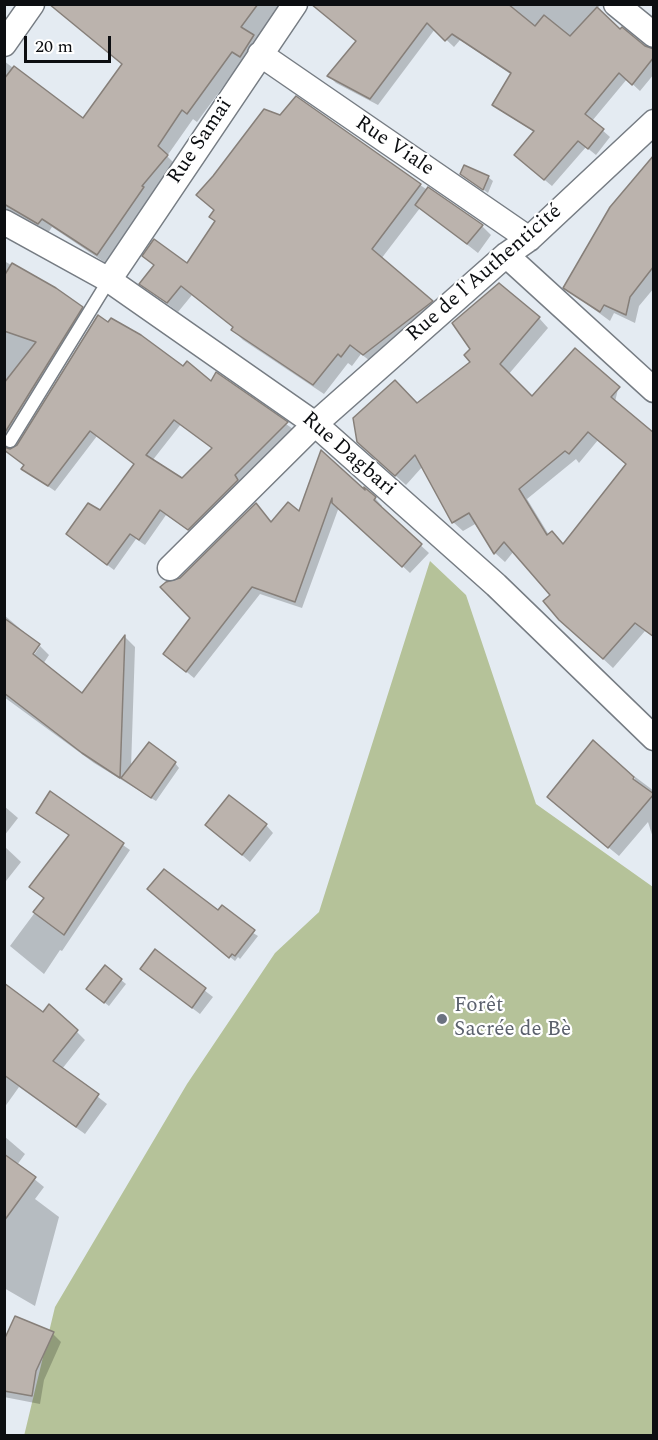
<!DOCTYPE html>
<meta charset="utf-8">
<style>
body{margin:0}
#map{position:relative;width:658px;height:1440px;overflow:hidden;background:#e4ebf2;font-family:Spectral,serif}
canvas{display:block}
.frame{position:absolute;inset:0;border:6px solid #0c0e11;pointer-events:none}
.scale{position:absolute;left:24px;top:36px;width:87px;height:27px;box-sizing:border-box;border:3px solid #0c0e11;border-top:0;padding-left:8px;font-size:18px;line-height:21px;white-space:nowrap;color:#0c0e11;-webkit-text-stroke:4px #fff;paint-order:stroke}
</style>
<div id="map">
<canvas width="658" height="1440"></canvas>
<div class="frame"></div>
<div class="scale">20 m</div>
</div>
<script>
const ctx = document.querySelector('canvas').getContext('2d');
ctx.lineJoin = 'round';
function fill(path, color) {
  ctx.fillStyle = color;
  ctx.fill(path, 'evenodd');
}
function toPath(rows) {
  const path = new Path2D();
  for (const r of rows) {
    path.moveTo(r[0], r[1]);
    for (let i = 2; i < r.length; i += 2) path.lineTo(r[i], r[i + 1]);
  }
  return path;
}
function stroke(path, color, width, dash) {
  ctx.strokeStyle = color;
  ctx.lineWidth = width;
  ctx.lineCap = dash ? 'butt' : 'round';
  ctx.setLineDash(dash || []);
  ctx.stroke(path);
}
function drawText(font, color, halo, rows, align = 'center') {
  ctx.font = font + ' Spectral,serif';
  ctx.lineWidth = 4.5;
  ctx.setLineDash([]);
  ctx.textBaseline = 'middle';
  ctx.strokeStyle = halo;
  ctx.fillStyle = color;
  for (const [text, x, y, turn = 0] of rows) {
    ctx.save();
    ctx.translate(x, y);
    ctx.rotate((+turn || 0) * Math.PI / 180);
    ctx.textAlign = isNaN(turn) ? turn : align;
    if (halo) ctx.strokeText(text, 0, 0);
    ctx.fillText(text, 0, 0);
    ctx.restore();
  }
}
const green = toPath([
 [430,561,466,595,536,804,653,887,653,1435,24,1436,55,1307,187,1084,275,953,319,912]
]);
const shadow = toPath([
 [50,4,290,4,250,66,242,61,197,122,193,119,167,156,176,165,151,196,153,198,107,264,52,227,48,233,4,222,4,61,83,121,124,65],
 [321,4,601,4,597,9,620,31,654,50,654,74,640,91,627,79,592,121,610,137,596,155,586,147,552,186,523,162,534,132,494,104,512,75,460,40,454,47,435,29,378,105,336,83,329,76,357,42,317,8],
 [654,157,654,288,639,306,635,323,614,313,610,321,565,288],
 [462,174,488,177,493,181,488,193],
 [420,185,482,226,491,235,478,253,420,208,381,259,442,312,374,364,361,354,352,366,348,363,324,394,243,340,233,330,234,328,192,295,178,312,141,284,155,266,144,256,188,266,216,221,215,211,198,195],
 [4,261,61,292,91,318,16,440,4,432],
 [539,318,548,328,508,375,532,399,618,389,615,402,654,435,654,637,645,631,613,668,571,629,552,595,514,551,505,562,495,553,477,523,463,531,453,522,423,466,406,485,368,451,417,405],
 [598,440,627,465,564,546,549,535,527,499,576,459,579,463],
 [184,368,212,383,216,374,293,429,240,482,195,535,166,515,145,545,136,539,114,570,74,540,100,512,136,465,97,436,55,491,23,469],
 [181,424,214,449,182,480,152,461],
 [322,452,367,494,375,498,382,506,380,508,429,553,410,573,339,507,302,608,260,594,194,678,165,654,192,618,181,579,256,505,272,523,300,514],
 [4,615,24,632,27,659,30,661,40,646,49,655,43,664,82,695,125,637,135,647,131,768,175,763,179,768,156,801,94,763,4,697],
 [593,743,635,780,634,776,654,791,654,841,648,822,619,856,558,806],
 [50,794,130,850,62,951,60,950,44,974,10,946,45,899,31,887,70,836,38,812],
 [4,806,18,818,4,836],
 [207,825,266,825,273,833,250,862],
 [4,846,21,862,6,881,4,880],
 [153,894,219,912,258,936,240,959,238,957,235,961],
 [155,952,213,997,200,1014,150,976],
 [121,980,126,984,109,1006,92,993],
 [4,991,76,1031,85,1040,62,1069,107,1104,85,1134,19,1087,4,1108],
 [4,1136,25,1154,17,1165,44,1187,35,1199,59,1217,35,1306,4,1288],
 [53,1334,61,1342,44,1380,40,1404,4,1397,4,1341]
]);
const building = toPath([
 [49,4,258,4,241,27,254,35,240,57,232,52,187,114,182,110,158,146,168,155,142,186,144,187,97,255,42,219,38,224,4,204,4,79,14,66,83,118,122,64,49,4],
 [311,4,508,4,535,26,544,15,570,36,597,7,620,29,622,27,645,46,654,49,654,57,632,85,619,73,585,114,604,129,588,149,578,141,544,180,514,155,534,131,492,105,511,73,452,34,445,41,427,23,370,99,327,76,356,41,311,4],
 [296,96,421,184,372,249,433,301,363,355,350,345,341,357,338,354,313,385,231,330,233,327,181,286,167,303,139,284,154,265,142,256,154,239,187,263,215,221,209,217,214,210,196,195,213,176,264,109,280,115,296,96],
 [654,155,654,266,630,297,626,315,604,305,600,312,563,288,610,207,654,155],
 [464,165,489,176,483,190,460,174,464,165],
 [428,187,483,225,467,244,415,205,428,187],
 [12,263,56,288,83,307,4,434,4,383,36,342,4,331,4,276,12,263],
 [499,283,540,317,500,364,532,396,575,348,620,387,611,397,654,433,654,637,635,623,603,659,559,620,543,601,550,595,504,542,494,554,469,513,452,523,415,455,395,476,357,442,353,418,395,380,417,403,470,362,464,355,470,349,452,323,499,283],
 [588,432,626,464,563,544,552,531,547,535,519,489,565,451,569,454,588,432],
 [98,315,108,322,111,318,141,335,183,366,187,361,211,381,216,372,288,422,235,475,238,480,188,530,160,510,139,540,130,534,107,565,66,534,88,503,100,510,134,464,90,431,48,486,21,469,24,465,4,450,4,447,10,449,17,445,98,315],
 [174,420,212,448,182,478,146,455,174,420],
 [321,450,365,490,364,487,376,497,374,500,422,544,402,567,332,503,332,498,295,602,252,587,186,672,163,654,190,618,160,587,166,582,180,578,256,503,271,522,288,502,299,511,321,450],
 [4,618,40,644,33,654,82,693,125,635,120,778,82,753,4,693,4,618],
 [593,740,634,777,633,779,654,794,608,848,547,797,593,740],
 [149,742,176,762,151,798,121,778,149,742],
 [50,791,124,843,64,935,33,912,44,898,29,887,69,835,36,813,50,791],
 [229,795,267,824,242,855,205,825,229,795],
 [164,869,218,910,222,905,255,930,235,956,232,954,229,958,147,889,164,869],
 [155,949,206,988,192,1008,140,969,155,949],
 [105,965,122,979,104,1003,86,989,105,965],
 [4,983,43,1012,49,1004,78,1030,53,1061,99,1094,76,1127,4,1075,4,983],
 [4,1154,36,1177,4,1221,4,1154],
 [15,1316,54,1332,36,1371,32,1396,4,1391,4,1340,15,1316]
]);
const service = toPath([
 [10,441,109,280]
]);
const minor = toPath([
 [616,4,654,35],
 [4,44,32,4],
 [260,54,529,239],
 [4,222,109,280,315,424,496,585,654,738],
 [506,255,654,390],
 [109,280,295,4],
 [170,568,315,424,506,255,529,239,654,122]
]);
const markers = [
 [442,1019,6,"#6b7280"]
];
const streetNames = [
 ["Rue Samaï",201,142,-56],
 ["Rue Viale",394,147,34],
 ["Rue de l'Authenticité",485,274,-41],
 ["Rue Dagbari",348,455,41]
];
const worshipNames = [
 ["Forêt",454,1007],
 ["Sacrée de Bè",454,1031]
];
fill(green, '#b5c299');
fill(shadow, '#0003');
fill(building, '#bbb3ad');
stroke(building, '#867f79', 1.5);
stroke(service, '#767c83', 15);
stroke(minor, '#767c83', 27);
stroke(service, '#fff', 12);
stroke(minor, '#fff', 24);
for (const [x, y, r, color] of markers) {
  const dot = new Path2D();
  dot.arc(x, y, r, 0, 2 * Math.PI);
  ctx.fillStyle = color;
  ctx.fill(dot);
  stroke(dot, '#fff', 2);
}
drawText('21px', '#0c0e11', '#fff', streetNames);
drawText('21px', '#5b616d', '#fff', worshipNames, 'left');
</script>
